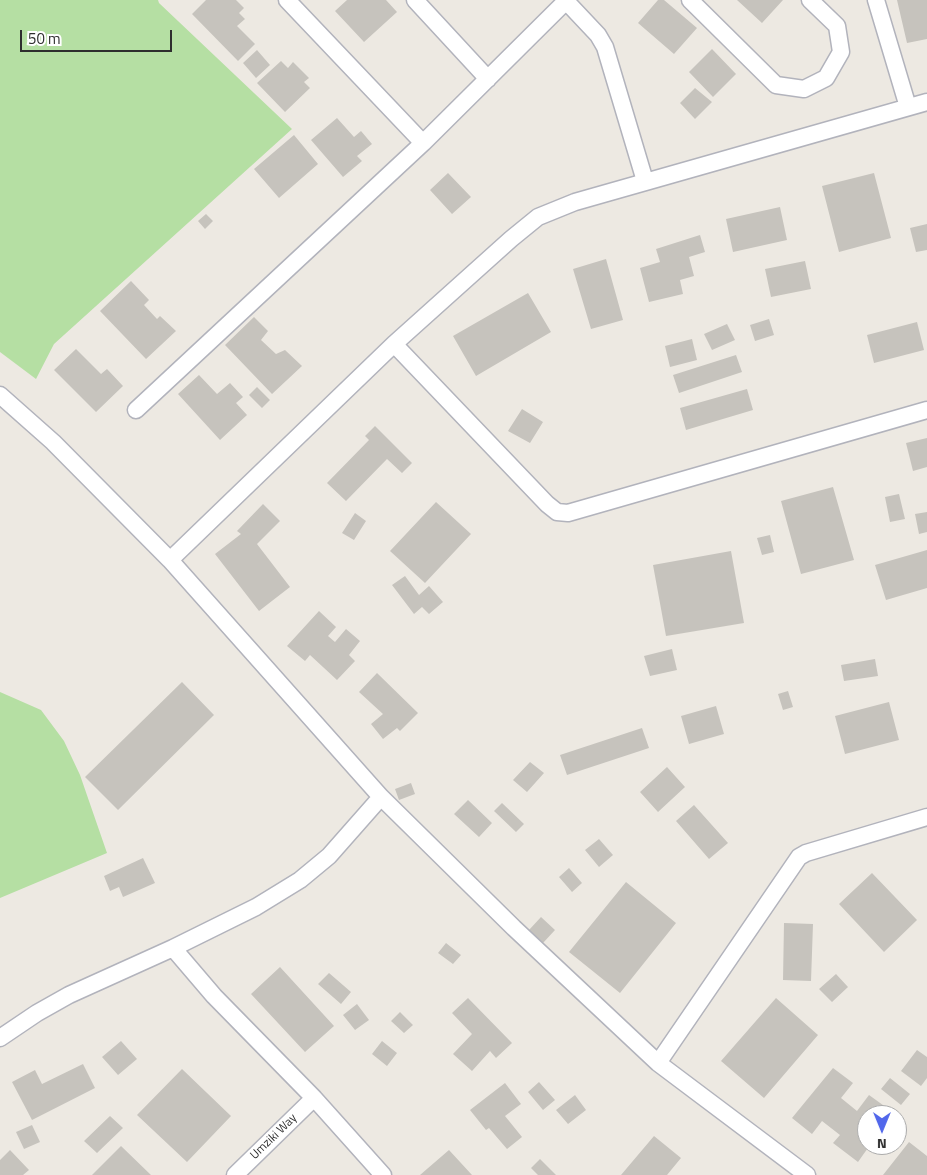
<!DOCTYPE html>
<style>
body{margin:0}
#map{position:relative;width:927px;height:1175px;overflow:hidden;background:#ede9e2;font-family:"Titillium Web",sans-serif}
canvas{display:block}
.north{position:absolute;left:857px;top:1105px;width:50px;height:50px;box-sizing:border-box;background:#fff;border:1px solid #ababab;border-radius:50%;rotate:180deg;font-size:14px;font-weight:700;line-height:20px;text-align:center;color:#2e2e2e}
.north::after{content:'';display:block;margin:auto;width:18px;height:22px;background:#5167eb;clip-path:polygon(50% 0,100% 100%,50% 72%,0 100%)}
.scale{position:absolute;left:20px;top:30px;width:152px;height:22px;box-sizing:border-box;border:2px solid #2e2e2e;border-top:0;padding-left:6px;font-size:15px;line-height:18px;white-space:nowrap;color:#2e2e2e;-webkit-text-stroke:4px #fff;paint-order:stroke}
</style>
<div id="map">
<canvas width="927" height="1175"></canvas>
<div class="north">N</div>
<div class="scale">50 m</div>
</div>
<script>
const ctx = document.querySelector('canvas').getContext('2d');
ctx.lineJoin = 'round';
function fill(path, color) {
  ctx.fillStyle = color;
  ctx.fill(path, 'evenodd');
}
function toPath(rows) {
  const path = new Path2D();
  for (const r of rows) {
    path.moveTo(r[0], r[1]);
    for (let i = 2; i < r.length; i += 2) path.lineTo(r[i], r[i + 1]);
  }
  return path;
}
function stroke(path, color, width, dash) {
  ctx.strokeStyle = color;
  ctx.lineWidth = width;
  ctx.lineCap = dash ? 'butt' : 'round';
  ctx.setLineDash(dash || []);
  ctx.stroke(path);
}
function drawText(font, color, halo, rows, align = 'center') {
  ctx.font = font + ' "Titillium Web",sans-serif';
  ctx.lineWidth = 4.5;
  ctx.setLineDash([]);
  ctx.textBaseline = 'middle';
  ctx.strokeStyle = halo;
  ctx.fillStyle = color;
  for (const [text, x, y, turn = 0] of rows) {
    ctx.save();
    ctx.translate(x, y);
    ctx.rotate((+turn || 0) * Math.PI / 180);
    ctx.textAlign = isNaN(turn) ? turn : align;
    if (halo) ctx.strokeText(text, 0, 0);
    ctx.fillText(text, 0, 0);
    ctx.restore();
  }
}
const green = toPath([
 [0,0,158,0,159,3,292,129,54,344,36,379,0,352],
 [0,692,41,710,64,741,80,775,107,853,0,898]
]);
const building = toPath([
 [206,0,236,0,244,8,239,13,245,19,237,26,255,44,238,61,192,14],
 [347,0,386,0,397,12,364,42,335,11],
 [658,0,664,0,697,28,674,54,638,23],
 [737,0,783,0,762,23],
 [897,0,927,0,927,39,907,43],
 [712,49,736,74,713,97,689,72],
 [257,50,270,65,256,78,243,63],
 [281,61,288,68,293,62,309,78,304,82,310,88,285,112,257,83],
 [695,88,712,102,695,119,680,103],
 [337,118,354,137,361,131,372,144,357,156,362,161,343,177,311,140],
 [294,135,318,164,279,198,254,169],
 [448,173,471,197,452,214,430,190],
 [874,173,891,238,839,252,822,186],
 [780,207,787,240,733,252,726,219],
 [206,214,213,221,205,229,198,221],
 [927,224,927,250,916,252,910,228],
 [700,235,705,252,689,257,694,276,680,280,683,294,649,302,640,268,660,262,656,249],
 [606,259,623,320,591,329,573,269],
 [805,261,811,289,771,297,765,269],
 [131,281,149,300,144,305,157,319,160,316,176,331,146,359,100,311],
 [528,293,551,332,476,376,453,336],
 [254,317,268,331,261,340,276,354,285,350,302,366,272,394,225,345],
 [769,319,774,335,755,341,750,325],
 [917,322,924,350,874,363,867,335],
 [727,324,735,340,712,350,704,334],
 [692,339,697,360,670,367,665,346],
 [76,349,101,374,107,369,123,386,96,412,54,370],
 [736,355,742,372,679,393,673,375],
 [199,375,217,394,230,383,243,397,236,403,247,415,220,440,178,394],
 [257,387,270,400,262,408,249,395],
 [747,389,753,410,686,430,680,408],
 [522,409,543,422,530,443,508,431],
 [375,426,412,463,402,473,387,459,346,501,327,483,369,440,365,436],
 [927,438,927,467,913,471,906,443],
 [833,487,854,560,801,574,781,501],
 [899,494,905,519,890,522,885,497],
 [436,502,471,534,425,583,390,551],
 [263,504,280,521,257,544,290,587,259,611,215,554,241,534,237,531],
 [927,512,927,532,919,534,915,514],
 [355,513,366,521,354,540,342,533],
 [770,535,774,552,762,555,757,538],
 [927,550,927,588,886,600,875,565],
 [731,551,744,623,666,636,653,565],
 [405,576,419,595,429,586,443,602,429,614,422,607,414,614,392,585],
 [319,611,336,627,328,636,335,642,346,629,360,641,349,655,355,661,337,680,310,655,305,661,287,646],
 [672,649,677,670,650,676,644,656],
 [875,659,878,676,844,681,841,665],
 [377,673,418,713,400,731,397,728,383,739,371,724,383,714,359,692],
 [182,682,214,715,118,810,85,777],
 [788,691,793,707,783,710,778,694],
 [889,702,899,740,845,754,835,716],
 [716,706,724,734,689,744,681,716],
 [642,728,649,748,567,775,560,755],
 [530,762,544,773,527,792,513,780],
 [667,767,685,787,658,812,640,792],
 [411,783,415,794,399,800,395,789],
 [468,800,492,823,479,837,454,814],
 [502,803,524,824,516,832,494,811],
 [694,805,728,843,709,859,676,821],
 [599,839,613,855,599,867,585,850],
 [143,858,155,883,123,897,119,887,110,891,104,876],
 [569,868,582,883,572,892,559,877],
 [872,873,917,920,884,952,839,904],
 [626,882,676,923,620,993,569,952],
 [541,917,555,930,543,943,529,930],
 [784,923,813,924,811,981,783,980],
 [446,943,461,955,453,964,438,953],
 [280,967,334,1026,305,1052,251,994],
 [329,973,351,992,341,1004,318,984],
 [836,974,848,987,832,1002,819,989],
 [468,998,512,1043,496,1058,490,1051,472,1071,453,1054,472,1034,452,1013],
 [776,998,818,1035,764,1098,721,1061],
 [357,1004,369,1020,355,1030,343,1015],
 [400,1012,413,1025,404,1033,391,1021],
 [121,1041,137,1059,118,1075,102,1057],
 [382,1041,397,1053,387,1066,372,1054],
 [917,1050,927,1057,927,1078,921,1086,901,1071],
 [83,1064,95,1088,32,1120,12,1082,35,1070,42,1084],
 [833,1068,853,1083,841,1098,857,1111,869,1095,894,1113,893,1115,867,1115,867,1145,870,1145,858,1162,833,1143,840,1135,822,1121,812,1134,792,1118],
 [182,1069,231,1116,187,1162,137,1115],
 [890,1078,910,1094,901,1105,881,1089],
 [539,1082,555,1100,543,1110,528,1092],
 [505,1083,521,1104,505,1116,522,1137,507,1149,489,1128,486,1130,470,1110],
 [575,1095,586,1110,568,1124,556,1110],
 [110,1116,123,1128,97,1153,84,1141],
 [32,1125,40,1142,24,1149,16,1132],
 [654,1136,681,1158,667,1175,621,1175],
 [909,1142,927,1156,927,1175,883,1175],
 [121,1146,151,1175,92,1175],
 [10,1150,29,1170,23,1175,0,1175,0,1160],
 [449,1150,472,1175,420,1175],
 [540,1159,556,1175,538,1175,531,1168]
]);
const street = toPath([
 [287,0,423,143],
 [415,0,488,79],
 [565,0,598,35,605,47,645,181],
 [690,0,776,85,804,89,826,78,841,52,837,26,810,0],
 [876,0,908,107],
 [394,344,547,504,557,512,568,513,927,410],
 [0,395,53,442,170,560,381,797,514,928,658,1063,807,1175],
 [136,410,423,143,566,1],
 [170,560,394,344,511,239,538,217,575,202,927,102],
 [173,948,214,996,314,1098,383,1175],
 [0,1038,37,1013,69,995,173,948,256,907,300,880,329,856,381,797],
 [658,1063,799,857,806,853,927,817],
 [235,1175,314,1098]
]);
const streetNames = [
 ["Umziki Way",274,1137,-44]
];
fill(green, '#b5dfa3');
fill(building, '#c6c3bd');
stroke(street, '#b2b3bc', 19);
stroke(street, '#fff', 16);
drawText('12px', '#2e2e2e', '#fff', streetNames);
</script>
